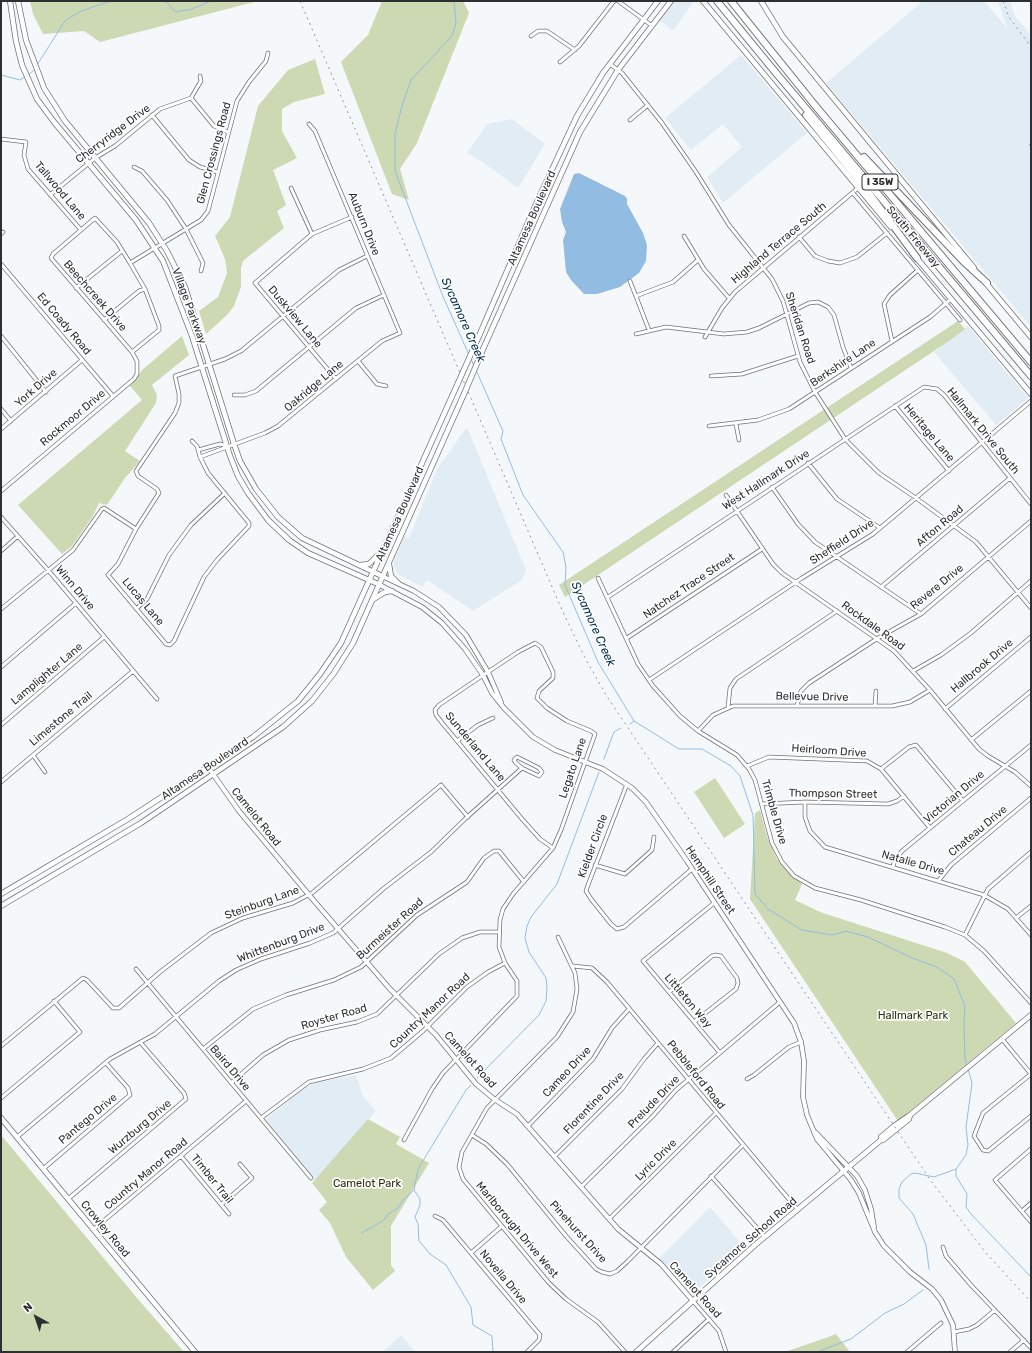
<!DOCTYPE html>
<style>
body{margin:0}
#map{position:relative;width:1032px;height:1353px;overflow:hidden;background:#f5f8fb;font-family:Rubik,sans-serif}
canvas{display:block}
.frame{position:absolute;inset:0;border:2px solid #2d2f30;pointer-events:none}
.north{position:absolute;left:16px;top:1297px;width:40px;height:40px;-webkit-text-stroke:3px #fff;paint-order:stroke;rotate:320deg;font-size:11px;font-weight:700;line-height:16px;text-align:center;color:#2d2f30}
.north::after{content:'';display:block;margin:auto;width:14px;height:18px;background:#2d2f30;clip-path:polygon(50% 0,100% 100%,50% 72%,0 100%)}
</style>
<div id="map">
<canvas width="1032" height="1353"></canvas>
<div class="frame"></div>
<div class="north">N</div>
</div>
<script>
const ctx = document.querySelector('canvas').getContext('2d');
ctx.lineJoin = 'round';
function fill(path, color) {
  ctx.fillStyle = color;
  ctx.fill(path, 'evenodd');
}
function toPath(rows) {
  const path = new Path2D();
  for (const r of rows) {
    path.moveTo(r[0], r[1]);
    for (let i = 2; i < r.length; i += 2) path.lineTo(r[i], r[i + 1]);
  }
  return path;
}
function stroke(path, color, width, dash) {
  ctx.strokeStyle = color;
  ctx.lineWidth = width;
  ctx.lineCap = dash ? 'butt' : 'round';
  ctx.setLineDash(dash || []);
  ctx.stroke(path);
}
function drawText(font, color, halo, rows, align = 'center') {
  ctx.font = font + ' Rubik,sans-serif';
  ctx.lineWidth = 3.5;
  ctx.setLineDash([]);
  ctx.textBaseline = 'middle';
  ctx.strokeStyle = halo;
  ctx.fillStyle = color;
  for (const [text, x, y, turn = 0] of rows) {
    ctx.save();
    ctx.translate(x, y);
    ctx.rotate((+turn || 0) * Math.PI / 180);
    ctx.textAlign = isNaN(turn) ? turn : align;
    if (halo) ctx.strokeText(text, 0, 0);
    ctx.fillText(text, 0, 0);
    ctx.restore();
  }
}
const built = toPath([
 [674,1,694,1,673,31,659,20],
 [923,1,984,1,1007,28,998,1,1010,1,1015,16,1031,35,1031,327,826,83],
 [741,55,807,133,723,203,707,177,742,147,723,124,691,150,665,118],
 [512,119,545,144,518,188,484,163,467,153,487,124],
 [968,326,1028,398,996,425,934,352],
 [467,427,526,570,522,580,473,611,427,580,423,587,397,574,393,563,404,536,409,538,437,469],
 [356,1075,363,1096,376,1111,315,1180,265,1120,304,1088,319,1082],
 [710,1207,745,1248,692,1294,659,1258],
 [401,1335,415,1352,383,1352]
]);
const green = toPath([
 [30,1,258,1,100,42,84,31,43,34,33,14],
 [382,1,463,1,469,13,417,143,400,169,409,200,392,194,341,62,368,35],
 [315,59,325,94,294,102,282,109,282,131,297,158,273,170,286,205,277,211,284,228,243,261,241,268,241,287,234,306,227,315,206,334,199,311,218,297,227,273,225,259,215,236,230,217,258,106,288,70],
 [958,321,965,329,949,341,565,597,559,585],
 [182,336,189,355,152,385,157,395,156,403,125,451,140,461,125,478,107,505,99,503,93,516,72,546,62,554,18,505,142,400,130,386,142,370],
 [715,778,745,824,724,838,694,792],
 [760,810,767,836,777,859,802,884,795,900,820,912,947,953,965,962,1016,1023,898,1121,750,899,755,813],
 [368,1119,400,1137,396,1144,429,1163,391,1226,391,1265,395,1271,373,1290,346,1257,330,1223,319,1210,327,1202,312,1183],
 [1,1135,137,1298,184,1352,1,1352],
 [836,1334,850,1352,785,1352,831,1336]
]);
const water = toPath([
 [579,173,625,196,627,199,627,204,643,233,647,245,646,261,639,273,620,287,597,294,584,294,571,280,566,272,563,240,566,232,562,222,560,209,574,174]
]);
const stream = toPath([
 [166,1,175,12,192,9,211,1],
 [454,1,456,23,452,36,411,80,402,106,395,134,395,171,442,294,469,355],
 [37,65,65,21,79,12,110,1],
 [1,75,20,80,25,77],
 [28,75,34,70],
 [471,359,474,366],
 [476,370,503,431,501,439,523,495,563,552,566,567,565,585,598,662,634,721,679,749,702,749,731,766,740,776,753,815,755,894,768,909,802,930,832,935,846,931,868,937,912,958,937,967,954,979,965,1006,964,1023,965,1058,967,1066],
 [630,724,634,721],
 [604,759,612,737,614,732,621,728],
 [968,1069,972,1083,966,1127,968,1145,966,1155,956,1169,956,1176,967,1194,966,1207,971,1214,1031,1277],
 [477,1078,539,1015,546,1001,547,988,546,978,529,952,525,938,527,926,531,917,557,884,599,772],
 [471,1085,466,1090,418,1169,414,1190,420,1199,420,1205,415,1217,418,1224,419,1241,430,1254,446,1265,471,1307,473,1325,492,1336,493,1352],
 [362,1233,384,1220,388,1214,398,1208,403,1200,413,1191],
 [929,1269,926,1245,913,1214,899,1198,899,1189,902,1182,911,1174,915,1173,934,1177,956,1169],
 [817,1352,851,1339,885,1313,904,1304,923,1290]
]);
const minor = toPath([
 [618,1,651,25],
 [531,36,538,31,547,31,575,50],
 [560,62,579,46,614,1],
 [610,64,622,73,662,123,696,172,729,225,772,279,783,301,800,362,815,392,845,439,879,473,916,498,976,542,1031,608],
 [191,98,214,126,228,132],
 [152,115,189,160,200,167,218,172],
 [630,120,648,105],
 [1,139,26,142,24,155,28,169,81,230],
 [134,167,142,171,167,200,186,229,203,263,201,271],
 [291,188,312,234],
 [853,193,960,320],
 [50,195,95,158,115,146,160,109,191,98,201,81,200,76],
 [1,234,3,232],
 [684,236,704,269,729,298],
 [799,237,815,256,828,261,840,263,857,257,887,233],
 [130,263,201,220,208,211,237,101,249,82,266,61,268,53],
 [1,264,113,396],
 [630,281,649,330],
 [76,288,122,251],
 [636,296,673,282,698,260],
 [104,320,139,291,145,289],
 [636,334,666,327,724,334,747,332,759,328,809,303,818,302,828,307,834,315,843,347,851,368],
 [1,336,46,392],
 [705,337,722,308,735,292,858,188],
 [892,341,884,304,890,295,918,270],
 [358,361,377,384,386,386],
 [711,376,742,374,798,356],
 [336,379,255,283,312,234,352,217],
 [234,395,245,395,256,391,356,308,384,295],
 [895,406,949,471],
 [1,409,11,421],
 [736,424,739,440],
 [709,426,758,420,789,409,930,317,951,299],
 [1,429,82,360],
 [192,441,197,446,200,457,208,473,249,523,249,526,217,560,204,577,174,641,170,645,166,644,108,575,118,564,136,529,159,493,157,489,138,476,136,471,175,413,179,403,179,394,175,376,225,359,241,351,339,270,367,256],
 [198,450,220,444,227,446],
 [200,457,265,433,278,426,382,341,400,333,315,131,309,124],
 [808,463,837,499,880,528],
 [772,487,798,524,815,542,921,614],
 [1,491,134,379,137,374,137,361,132,352,51,258,53,254,95,218,117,242,130,263,145,289,159,326,159,330,132,352],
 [726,495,773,564,782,573,894,651,930,690,979,749,988,756,1015,772,1031,786],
 [1,517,48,570,157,699],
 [1,551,18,536],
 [598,578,638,664,653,686,680,716,698,731,737,755,749,769,755,780,772,843,782,862,794,876,815,888,861,900,945,927,965,935,984,951,1031,1003],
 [881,587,1010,478],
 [608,597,924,387,937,389,944,395,1031,504],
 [1,609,73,550,102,509,104,508,136,529],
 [136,609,147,599,169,555,191,525,225,493],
 [627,638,762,549],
 [1,667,76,603],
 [913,671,941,655,971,633,1031,581],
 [649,680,802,578,873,534,1031,401],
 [797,706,801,691,809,683,878,638,921,614,1031,521],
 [875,706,876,691],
 [728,707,730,688,736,679,837,611],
 [945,709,1031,637],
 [1,725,104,637],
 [698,731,713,715,733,706,892,706,910,702,930,690],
 [971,740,1031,691],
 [457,741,478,725,493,718],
 [33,755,45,772],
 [747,766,769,757,867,761,881,769,930,828],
 [881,769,909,747,916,745,963,801],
 [1,782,133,671],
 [627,784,588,885,586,891,591,899,611,924,617,929,624,927,692,869],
 [805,802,805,817,810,831,825,847,984,895,1008,909,1031,935],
 [761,804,805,802,888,804,897,801,904,796],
 [595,865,625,874,652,850,654,837],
 [893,866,895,860,902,851,1031,745],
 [939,880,951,865,1031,798],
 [714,903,643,961,720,1053],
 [1016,918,1031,906],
 [965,935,988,889,1031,852],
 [558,937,575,973,577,989,573,1012,557,1037,487,1108,462,1152,459,1167,463,1179,549,1283,566,1299,598,1322,625,1352],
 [573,966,592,968,607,982,798,1210],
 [136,969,311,1178],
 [669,992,712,956,716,955,721,956,737,978,738,983,736,989,694,1022],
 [1002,1039,1031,1074],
 [1,1046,83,978,87,980,113,1008,119,1008,160,972,211,933,243,918,293,903,312,893,441,785,468,817],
 [203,1049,253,1009,286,995,334,980,361,967,417,915,467,882,484,858,494,851,499,851,524,882],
 [1031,1074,983,1113,974,1136,983,1150,988,1151,1031,1116],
 [747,1079,754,1075,789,1047,801,1042],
 [231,1083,263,1055,289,1040,320,1030,357,1022,377,1014,439,954,462,938,480,932,498,932],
 [1,1098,80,1032,54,1001],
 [261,1118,309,1082,363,1069,391,1058,423,1031,467,987,488,972,505,963],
 [529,1125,593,1059,612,1028,629,1009],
 [472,1135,486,1144,507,1164,566,1236,596,1269,602,1272,610,1274,617,1271,627,1262,743,1145],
 [17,1137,110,1059,155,1034,219,981,236,970,261,959,310,943,333,933,383,889,431,852,465,819,522,768,539,776,542,772,539,768,517,757,514,760,516,763,522,768],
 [404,1140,432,1089,443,1073,517,996,517,981,505,963,499,947,500,920,503,909,513,894,553,848,561,830,595,734,591,731,567,721,547,708,537,698,539,691,553,678,553,672,541,647,535,643,518,652,479,678,439,705,435,710,436,715,443,724,522,819,540,839,553,848],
 [1031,1149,995,1180,1031,1222],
 [181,1156,229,1214],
 [555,1156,622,1089,644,1059,658,1043],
 [43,1169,130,1095,128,1088,106,1063],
 [711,1176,765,1237],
 [581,1187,653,1116,676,1090,780,1002],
 [68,1199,186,1099,184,1093,141,1043],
 [222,1204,252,1178,240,1164],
 [1022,1211,1031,1203],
 [435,1216,443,1220,540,1335,539,1340,527,1352],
 [609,1219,716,1113],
 [94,1229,246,1101],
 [943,1247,946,1256,970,1284,1031,1348],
 [471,1253,502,1226],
 [693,1301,719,1331,726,1352],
 [954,1332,969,1329,977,1325,995,1310],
 [673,1352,709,1319],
 [907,1352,941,1323],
 [1010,1352,1024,1340]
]);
const tertiary = toPath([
 [382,576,414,591,439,607,466,635,488,672,501,702],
 [378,584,422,607,442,623,465,649,483,675,492,693,504,708,533,737,555,750,603,769,632,788,646,802,687,861,794,1023,801,1042,804,1061,803,1097,807,1115,817,1139,851,1180,859,1193,875,1232,884,1246,910,1272,932,1289,941,1300,953,1325,955,1352],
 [208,767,239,811,309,895,390,989,436,1035,476,1084,494,1099,517,1114,618,1229,661,1264,693,1301],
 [815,1132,857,1176,865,1190,871,1209,874,1227]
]);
const secondary = toPath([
 [10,1,16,41,22,65,37,99,54,122,136,220,163,261,192,336,230,456,238,476,248,493,268,520,289,540,308,553,378,584],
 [18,1,26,40,44,88,65,121,149,223,167,251,185,287,234,444,240,461,256,489,278,517,302,538,382,576],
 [703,1,891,227],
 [761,1,783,37,974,268],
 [915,256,1031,394],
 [985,282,1031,337],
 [479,336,536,204,577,116,603,73,658,1],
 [484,347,580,132,618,70,671,1],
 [389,564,391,576,398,583],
 [360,565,369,564,377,556],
 [372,600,385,592,392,591],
 [1,894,128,819,208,767,253,737,298,701,320,674,341,643,458,383],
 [1,906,141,823,283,727,312,701,334,673,353,643,464,394],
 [1,1118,195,1352],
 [881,1140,881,1137,894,1126,910,1115,1031,1015],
 [636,1352,755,1245,881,1140,883,1140,909,1119,910,1115]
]);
const motorway = toPath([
 [717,1,771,67,1031,376],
 [731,1,818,109,1031,362],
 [806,115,869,193,917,258],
 [864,157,963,261,987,283]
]);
const rail = toPath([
 [300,1,562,610,584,656,606,695,931,1181,986,1253,1031,1302],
 [1003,1,1009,17,1031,47],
 [1029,145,1031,144]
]);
const secondaryBridge = toPath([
 [458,383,479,336],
 [464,394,484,347]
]);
const shields = [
 [880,182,36]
];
const shieldNames = [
 ["I 35W",880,182]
];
const streetNames = [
 ["Cherryridge Drive",113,134,-37],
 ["Glen Crossings Road",214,153,-75],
 ["Tallwood Lane",60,191,50],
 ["Altamesa Boulevard",532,218,-66],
 ["Auburn Drive",364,224,68],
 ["South Freeway",913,237,50],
 ["Highland Terrace South",779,243,-40],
 ["Beechcreek Drive",95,296,49],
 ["Village Parkway",189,306,70],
 ["Duskview Lane",295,317,50],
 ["Ed Coady Road",64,324,50],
 ["Sheridan Road",800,328,72],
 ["Berkshire Lane",843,363,-34],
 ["Oakridge Lane",314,386,-40],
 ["York Drive",36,388,-41],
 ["Rockmoor Drive",73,418,-40],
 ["Hallmark Drive South",983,431,51],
 ["Heritage Lane",929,433,50],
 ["West Hallmark Drive",766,480,-33],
 ["Altamesa Boulevard",400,514,-66],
 ["Afton Road",940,526,-40],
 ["Sheffield Drive",842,542,-33],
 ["Natchez Trace Street",689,586,-34],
 ["Revere Drive",937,587,-39],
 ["Winn Drive",75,588,50],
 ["Lucas Lane",143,602,50],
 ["Rockdale Road",873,626,36],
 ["Hallbrook Drive",982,666,-40],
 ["Lamplighter Lane",47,674,-40],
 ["Bellevue Drive",812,697,1],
 ["Limestone Trail",61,719,-40],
 ["Sunderland Lane",475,747,50],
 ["Heirloom Drive",829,751,4],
 ["Legato Lane",573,768,-71],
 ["Altamesa Boulevard",205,769,-34],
 ["Thompson Street",833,794,1],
 ["Victorian Drive",954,797,-40],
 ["Trimble Drive",774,812,74],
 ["Camelot Road",256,817,51],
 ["Chateau Drive",978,831,-40],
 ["Kielder Circle",593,846,-70],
 ["Natalie Drive",913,863,16],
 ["Hemphill Street",710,880,56],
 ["Steinburg Lane",262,903,-20],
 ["Burmeister Road",390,929,-42],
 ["Whittenburg Drive",281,943,-21],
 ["Littleton Way",688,1001,50],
 ["Country Manor Road",430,1011,-43],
 ["Royster Road",334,1017,-16],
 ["Camelot Road",470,1060,48],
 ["Baird Drive",230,1068,50],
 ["Cameo Drive",567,1072,-47],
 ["Pebbleford Road",696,1075,51],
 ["Prelude Drive",654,1102,-46],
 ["Florentine Drive",594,1103,-46],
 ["Pantego Drive",88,1119,-40],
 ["Wurzburg Drive",140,1127,-40],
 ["Lyric Drive",656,1160,-45],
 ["Country Manor Road",146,1174,-40],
 ["Timber Trail",212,1179,51],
 ["Crowley Road",105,1229,50],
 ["Marlborough Drive West",517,1230,50],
 ["Pinehurst Drive",578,1232,48],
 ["Sycamore School Road",751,1238,-41],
 ["Novella Drive",503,1277,50],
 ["Camelot Road",695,1290,48]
];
const parkNames = [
 ["Hallmark Park",913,1016],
 ["Camelot Park",367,1184]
];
const waterNames = [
 ["Sycamore Creek",463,320,66],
 ["Sycamore Creek",593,624,66]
];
fill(built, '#e2ecf5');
fill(green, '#ccd9b2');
fill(water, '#93bce2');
stroke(stream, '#93bce2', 1);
stroke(minor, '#6f7275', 4.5);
stroke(tertiary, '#6f7275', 5.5);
stroke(secondary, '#6f7275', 6);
stroke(motorway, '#6f7275', 8);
stroke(minor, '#fff', 3);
stroke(tertiary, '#fff', 4);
stroke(secondary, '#fff', 4.5);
stroke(motorway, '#fff', 6);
stroke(rail, '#929597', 1, [2, 4]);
stroke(secondaryBridge, '#6f7275', 6, []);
stroke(secondaryBridge, '#fff', 4.5);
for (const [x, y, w] of shields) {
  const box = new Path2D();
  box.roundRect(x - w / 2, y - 8, w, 16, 3);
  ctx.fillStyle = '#fff';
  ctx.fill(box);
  stroke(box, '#2d2f30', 1);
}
drawText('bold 10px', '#2d2f30', null, shieldNames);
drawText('11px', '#2d2f30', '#fff', streetNames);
drawText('11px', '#28310b', '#fff', parkNames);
drawText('italic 12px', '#003053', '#fff', waterNames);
</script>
